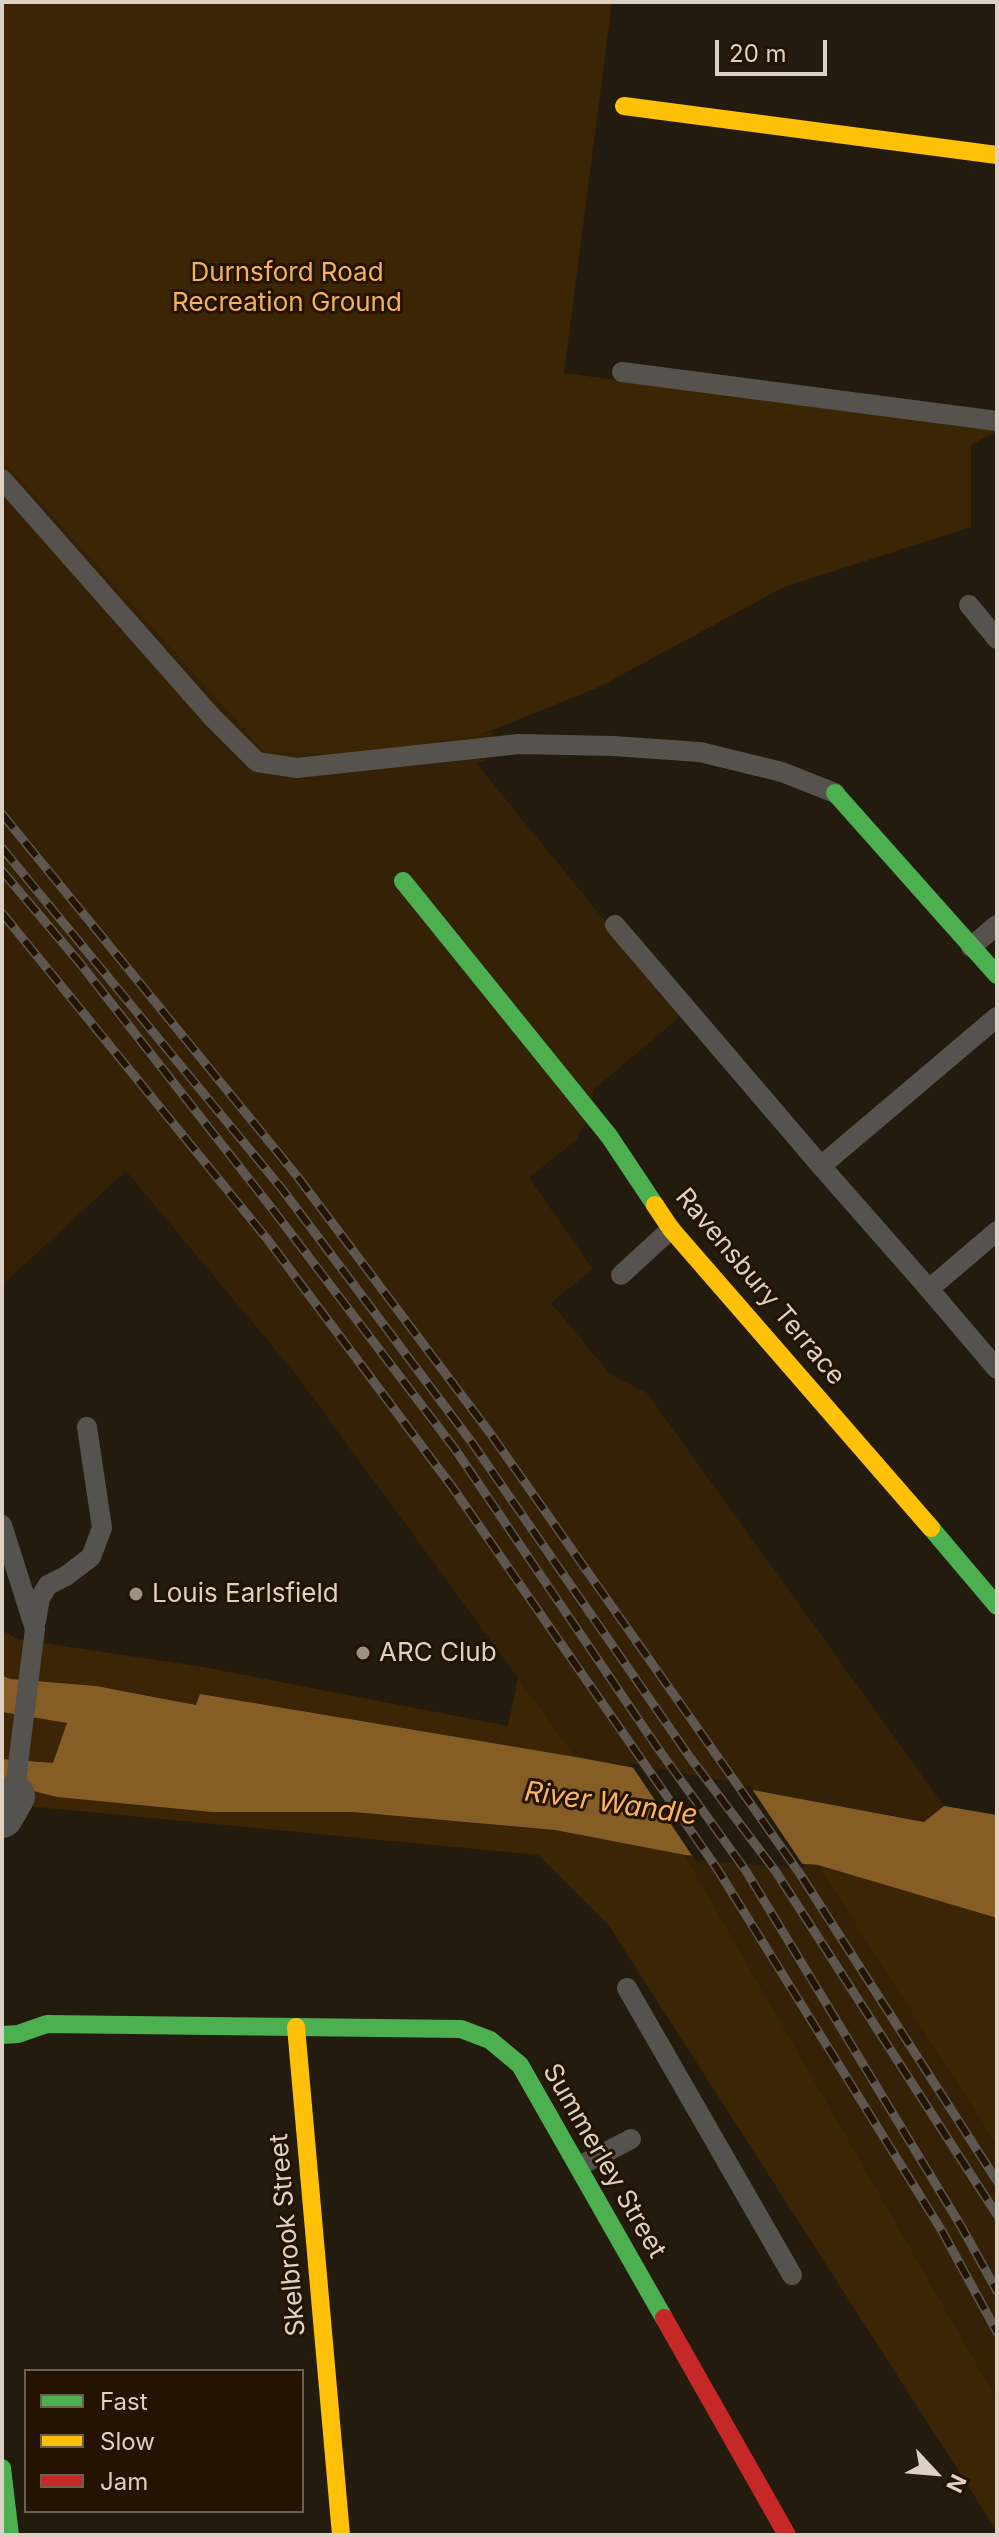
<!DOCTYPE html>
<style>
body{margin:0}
#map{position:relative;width:999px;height:2537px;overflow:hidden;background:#241b0f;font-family:Inter,sans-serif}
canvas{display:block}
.frame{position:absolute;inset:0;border:4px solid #dcd1c4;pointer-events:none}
.legend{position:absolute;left:24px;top:2369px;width:280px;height:144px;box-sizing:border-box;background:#231300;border:2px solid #6d5f4e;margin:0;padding:10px 14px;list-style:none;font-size:24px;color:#dcd1c4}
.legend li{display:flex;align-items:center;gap:16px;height:40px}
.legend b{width:40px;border:2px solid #6d5f4e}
.north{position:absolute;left:895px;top:2433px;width:80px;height:80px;-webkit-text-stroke:6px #231300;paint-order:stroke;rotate:116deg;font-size:22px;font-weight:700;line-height:32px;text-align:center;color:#dcd1c4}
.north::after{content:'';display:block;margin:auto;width:28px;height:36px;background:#dcd1c4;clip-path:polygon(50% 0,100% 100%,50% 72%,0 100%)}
.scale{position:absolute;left:715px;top:40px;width:112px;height:36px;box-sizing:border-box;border:4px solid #dcd1c4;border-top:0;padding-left:10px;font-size:24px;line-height:28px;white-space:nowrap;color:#dcd1c4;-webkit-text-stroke:6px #231300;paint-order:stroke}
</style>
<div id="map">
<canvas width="999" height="2537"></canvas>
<div class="frame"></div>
<ul class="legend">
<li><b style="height:10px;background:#4caf50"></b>Fast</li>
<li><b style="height:10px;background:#ffc107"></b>Slow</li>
<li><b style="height:10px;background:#c62828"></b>Jam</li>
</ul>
<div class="north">N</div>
<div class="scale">20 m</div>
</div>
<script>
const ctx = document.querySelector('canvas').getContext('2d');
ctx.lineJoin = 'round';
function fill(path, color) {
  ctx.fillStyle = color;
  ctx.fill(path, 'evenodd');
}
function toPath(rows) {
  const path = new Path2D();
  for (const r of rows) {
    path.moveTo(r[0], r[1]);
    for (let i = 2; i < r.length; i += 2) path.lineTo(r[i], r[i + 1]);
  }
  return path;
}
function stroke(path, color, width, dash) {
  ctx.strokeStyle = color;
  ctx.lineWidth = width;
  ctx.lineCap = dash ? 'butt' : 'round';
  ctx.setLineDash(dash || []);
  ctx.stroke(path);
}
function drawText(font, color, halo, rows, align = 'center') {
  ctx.font = font + ' Inter,sans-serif';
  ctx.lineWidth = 6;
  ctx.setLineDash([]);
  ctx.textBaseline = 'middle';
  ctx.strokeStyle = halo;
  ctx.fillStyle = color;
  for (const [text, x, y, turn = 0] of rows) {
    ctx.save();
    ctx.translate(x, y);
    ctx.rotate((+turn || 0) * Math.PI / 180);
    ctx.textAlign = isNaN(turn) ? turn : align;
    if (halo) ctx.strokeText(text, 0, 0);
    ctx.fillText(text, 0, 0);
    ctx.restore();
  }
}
const built = toPath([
 [2,460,264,752,475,737,493,731,485,761,476,763,682,1015,594,1089,588,1119,576,1140,529,1178,593,1269,551,1303,610,1374,647,1393,944,1806,925,1822,576,1757,294,1372,126,1171,2,1285],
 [685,1855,818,1865,997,2146,997,2399]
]);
const green = toPath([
 [2,2,612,2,564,373,997,431,971,445,971,527,784,587,599,687,475,737,355,755,264,752,2,460],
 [2,1630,17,1639,203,1667,508,1726,518,1678,576,1757,200,1694,197,1705,114,1689,212,1812,353,1812,555,1830,685,1855,997,2399,997,2531,609,1926,538,1855,37,1807,2,1800],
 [818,1865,997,1918,997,2146,868,1944]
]);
const water = toPath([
 [2,1676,11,1679,96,1686,196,1705,200,1694,576,1757,924,1822,944,1806,997,1815,997,1918,818,1865,685,1855,555,1830,353,1812,212,1812,57,1797,2,1783,2,1759,53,1763,67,1723,2,1712]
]);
const pier = toPath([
 [630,1763,750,1786,805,1868,695,1860]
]);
const lane = toPath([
 [622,372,997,421],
 [2,479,212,717,257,762,297,768,519,744,613,746,700,752,782,772,835,793],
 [969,605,997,639],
 [615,925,821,1166,997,1017],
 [971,947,997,925],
 [821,1166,929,1289,997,1231],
 [621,1275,671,1229],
 [929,1289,997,1369],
 [2,1525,35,1629,14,1796],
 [36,1621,40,1598,48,1585,66,1576,91,1557,102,1528,87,1427],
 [627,1988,792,2275],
 [579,2166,631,2139]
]);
const street = toPath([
 [2,1817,14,1796]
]);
const fast = toPath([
 [835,793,997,975],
 [403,881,609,1136,655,1205],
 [931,1528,997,1606],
 [2,2035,18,2034,47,2024,461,2029,490,2040,520,2065,664,2318],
 [2,2468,10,2535]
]);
const slow = toPath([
 [624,106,997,155],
 [655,1205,671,1229,931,1528],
 [296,2027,341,2535]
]);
const jam = toPath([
 [664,2318,787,2535]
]);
const rail = toPath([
 [2,814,297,1176,490,1433,800,1874,997,2181],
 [2,848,282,1189,473,1444,689,1756,776,1872,997,2215],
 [2,871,79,962,270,1206,455,1449,657,1747,746,1871,961,2226,997,2291],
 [2,913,268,1240,453,1488,716,1867,942,2231,997,2332]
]);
const markers = [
 [136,1594,8,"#9c9185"],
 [363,1653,8,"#9c9185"]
];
const parkNames = [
 ["Durnsford Road",287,273],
 ["Recreation Ground",287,303]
];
const streetNames = [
 ["Ravensbury Terrace",760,1287,50],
 ["Summerley Street",604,2161,60],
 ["Skelbrook Street",288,2235,-95]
];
const poiNames = [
 ["Louis Earlsfield",152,1594],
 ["ARC Club",379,1653]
];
const waterNames = [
 ["River Wandle",611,1804,8]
];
fill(built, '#342106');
fill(green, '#3b2504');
fill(water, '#865d25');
fill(pier, '#241b0f');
stroke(lane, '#56524d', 20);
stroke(street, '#56524d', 42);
stroke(fast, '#4caf50', 18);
stroke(slow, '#ffc107', 18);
stroke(jam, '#c62828', 18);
stroke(rail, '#5d5750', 9);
stroke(rail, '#231300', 6, [18]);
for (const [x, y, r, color] of markers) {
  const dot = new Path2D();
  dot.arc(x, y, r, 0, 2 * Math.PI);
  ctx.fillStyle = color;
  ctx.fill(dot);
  stroke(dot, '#231300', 3);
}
drawText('26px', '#f3b25f', '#231300', parkNames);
drawText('26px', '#dcd1c4', '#231300', streetNames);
drawText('26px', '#dcd1c4', '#231300', poiNames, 'left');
drawText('italic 28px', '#f8b664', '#231300', waterNames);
</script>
